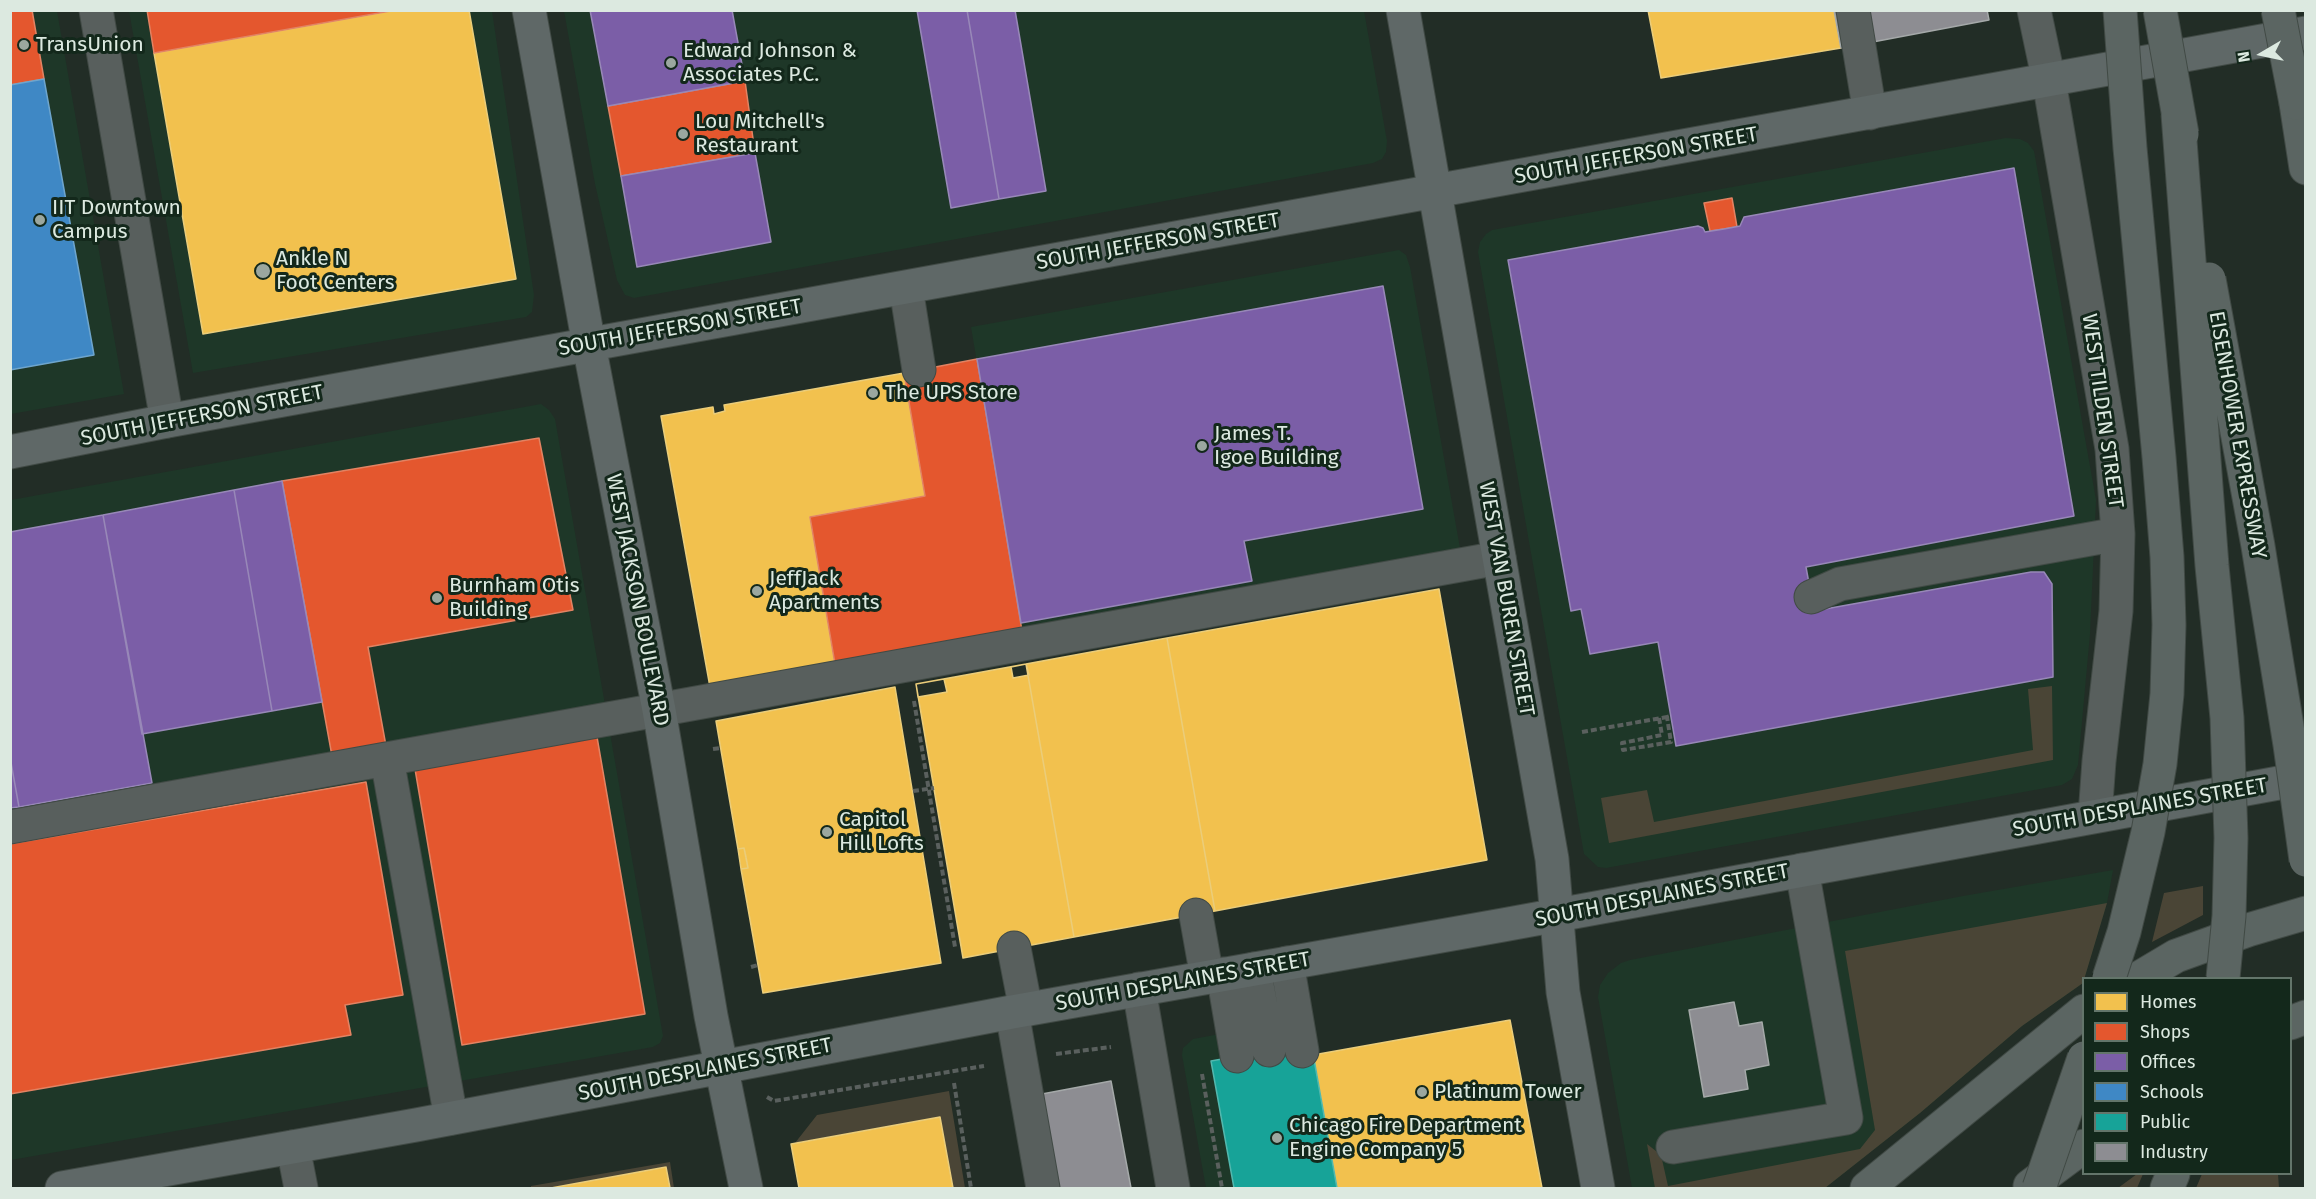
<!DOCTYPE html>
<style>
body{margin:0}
#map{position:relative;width:2316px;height:1199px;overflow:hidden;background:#222d26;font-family:"Fira Sans",sans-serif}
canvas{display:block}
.frame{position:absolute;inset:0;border:12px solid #dce9e0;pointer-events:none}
.legend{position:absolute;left:2082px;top:977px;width:210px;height:198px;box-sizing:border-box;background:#13281b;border:2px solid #63756a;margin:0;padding:8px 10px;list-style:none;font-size:18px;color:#dce9e0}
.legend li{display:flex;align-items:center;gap:12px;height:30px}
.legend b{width:30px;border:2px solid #63756a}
.north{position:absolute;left:2232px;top:24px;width:60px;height:60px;-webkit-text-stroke:4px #13281b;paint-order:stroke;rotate:261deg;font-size:16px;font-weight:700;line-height:24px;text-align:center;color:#dce9e0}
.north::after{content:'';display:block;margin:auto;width:21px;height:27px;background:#dce9e0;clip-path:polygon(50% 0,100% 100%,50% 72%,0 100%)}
</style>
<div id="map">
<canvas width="2316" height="1199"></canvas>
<div class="frame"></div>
<ul class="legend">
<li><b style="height:16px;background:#f2c14e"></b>Homes</li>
<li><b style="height:16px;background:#e4572e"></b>Shops</li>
<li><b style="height:16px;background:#7b5ea7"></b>Offices</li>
<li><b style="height:16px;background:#3f88c5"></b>Schools</li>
<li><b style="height:16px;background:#17a398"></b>Public</li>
<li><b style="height:16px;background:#8d8d92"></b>Industry</li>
</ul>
<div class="north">N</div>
</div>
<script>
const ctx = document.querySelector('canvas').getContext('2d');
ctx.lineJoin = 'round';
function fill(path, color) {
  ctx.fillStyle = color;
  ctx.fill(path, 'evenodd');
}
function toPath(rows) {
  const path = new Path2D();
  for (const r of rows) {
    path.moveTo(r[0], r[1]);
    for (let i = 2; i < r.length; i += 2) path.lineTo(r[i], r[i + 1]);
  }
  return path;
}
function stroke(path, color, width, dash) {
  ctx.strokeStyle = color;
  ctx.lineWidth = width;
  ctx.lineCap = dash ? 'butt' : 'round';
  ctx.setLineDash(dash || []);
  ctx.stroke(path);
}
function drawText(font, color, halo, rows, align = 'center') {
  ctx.font = font + ' "Fira Sans",sans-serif';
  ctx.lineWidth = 6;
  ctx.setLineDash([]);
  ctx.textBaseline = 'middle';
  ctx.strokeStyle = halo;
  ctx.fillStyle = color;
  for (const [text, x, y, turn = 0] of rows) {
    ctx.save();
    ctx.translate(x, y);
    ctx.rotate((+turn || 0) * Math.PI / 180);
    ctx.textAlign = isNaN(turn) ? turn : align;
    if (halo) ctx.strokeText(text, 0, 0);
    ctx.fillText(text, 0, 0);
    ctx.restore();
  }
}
const built = toPath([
 [11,11,57,11,124,394,11,414],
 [129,11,492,11,534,295,532,312,526,317,193,373],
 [564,11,1364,11,1387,141,1386,152,1382,159,1373,163,634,298,625,295,617,280,595,184],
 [2006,138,2020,139,2028,143,2034,151,2096,500,2090,634,2078,765,2072,779,2062,785,1606,868,1598,867,1584,854,1478,252,1480,242,1486,234,1492,230],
 [1399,250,1406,255,1410,267,1463,565,1022,631,971,327],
 [541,404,549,410,555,419,663,1036,660,1043,653,1047,11,1160,11,500],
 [2113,870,2107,903,2083,983,2022,1026,1920,1113,1825,1188,1632,1188,1598,997,1600,985,1608,973,1621,963,1630,960,1963,896],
 [1306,1018,1337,1188,1206,1188,1182,1055,1183,1048,1193,1039]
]);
const green = toPath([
 [2052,686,2053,760,1609,843,1601,798,1647,790,1654,822,2033,750,2028,689],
 [2203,886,2203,915,2152,942,2164,893],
 [2107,903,2083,983,2022,1026,1920,1113,1825,1188,1655,1188,1647,1144,1661,1155,1668,1186,1860,1149,1875,1130,1845,951],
 [949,1091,965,1188,953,1188,940,1117,795,1143,817,1115],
 [670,1162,674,1188,670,1188,666,1167,551,1188,531,1188,531,1186],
 [2137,1174,2143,1174,2137,1188,2118,1188],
 [2202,1174,2278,1174,2279,1188,2196,1188]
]);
const homes = toPath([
 [396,10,469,10,516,279,203,334,154,53,396,10],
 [1648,10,1834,10,1841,48,1661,78,1648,10],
 [904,373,925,496,810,517,835,664,710,687,661,416,713,407,714,414,725,411,724,405,904,373],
 [1439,589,1487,860,1215,911,1167,638,1439,589],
 [1167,638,1215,911,1074,937,1026,664,1167,638],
 [1026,664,1074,937,963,958,916,684,1026,664],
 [1026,664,1029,675,1013,678,1011,667,1026,664],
 [944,679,947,692,918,697,916,684,944,679],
 [895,687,941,963,763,993,741,869,748,868,746,857,744,848,738,849,716,721,895,687],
 [744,848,748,868,741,869,738,849,744,848],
 [1510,1020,1542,1188,1337,1188,1313,1055,1510,1020],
 [940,1117,953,1188,799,1188,791,1144,940,1117],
 [666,1167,670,1188,551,1188,666,1167]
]);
const shops = toPath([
 [10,10,32,10,44,79,10,85,10,10],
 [147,10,396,10,154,53,147,10],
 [745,81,755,153,621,176,608,106,745,81],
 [1732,198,1737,227,1710,231,1704,203,1732,198],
 [977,359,1022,631,835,664,810,517,925,496,904,373,977,359],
 [539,438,573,610,368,647,386,746,332,756,282,481,539,438],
 [597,737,645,1014,462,1045,415,769,597,737],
 [366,782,403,995,345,1005,351,1035,10,1094,10,844,366,782]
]);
const offices = toPath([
 [590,10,732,10,745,81,608,106,590,10],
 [917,10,967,10,999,199,951,208,917,10],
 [967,10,1015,10,1046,191,999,199,967,10],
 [755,153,771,242,637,267,621,176,755,153],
 [2014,168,2074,516,1806,567,1814,611,2031,572,2044,572,2052,584,2053,677,1676,746,1658,642,1590,654,1581,609,1571,611,1508,260,1698,226,1703,228,1705,232,1724,229,1740,226,1744,217,2014,168],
 [1383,286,1423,509,1244,541,1252,581,1021,623,977,359,1383,286],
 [282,481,322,702,272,711,234,490,282,481],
 [234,490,272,711,142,734,103,515,234,490],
 [103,515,152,783,19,807,10,757,10,532,103,515],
 [10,757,19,807,10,808,10,757]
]);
const schools = toPath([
 [44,79,94,355,10,370,10,85,44,79]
]);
const public = toPath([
 [1288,1047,1312,1048,1337,1188,1234,1188,1211,1061,1288,1047]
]);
const industry = toPath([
 [1834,10,1987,10,1989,20,1841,48,1834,10],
 [1734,1002,1739,1026,1762,1022,1769,1065,1745,1070,1748,1089,1704,1097,1689,1010,1734,1002],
 [1111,1081,1131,1188,1059,1188,1042,1094,1111,1081]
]);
const path = toPath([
 [914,701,955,947],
 [1659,718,1662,735,1622,743,1623,750,1671,742,1667,717,1671,716],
 [1582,732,1667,717],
 [713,749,720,748],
 [913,791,934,788],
 [751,967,758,965],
 [1056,1054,1111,1047],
 [1202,1074,1222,1188],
 [954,1083,971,1188],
 [767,1097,774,1101,984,1066]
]);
const minor = toPath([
 [96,10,167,421],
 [1853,10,1870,113],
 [2034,10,2049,81,2112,449,2118,534,2116,611,2099,761,2095,816],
 [906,288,919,370],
 [1811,597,1840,584,2118,534],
 [387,759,451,1118],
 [10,827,1499,558],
 [1196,915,1207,977],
 [1014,948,1026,1010],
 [1287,963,1302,1051],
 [1254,969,1269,1050],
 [1223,974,1237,1056],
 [1139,989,1173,1188],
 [1012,1012,1043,1188],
 [293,1147,301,1188],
 [1673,1147,1846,1118,1802,870]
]);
const major = toPath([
 [529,10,589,345,659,710,711,1016,746,1188],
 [1403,10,1552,859,1563,992,1598,1188],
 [10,452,167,421,2306,33],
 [62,1188,416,1125,1012,1012,1503,925,2306,778]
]);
const highway = toPath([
 [2296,103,2306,168],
 [2139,978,2176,956,2248,930,2306,913],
 [2290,1023,2306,1017],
 [2030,1186,2084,1146],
 [1867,1188,2084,1011],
 [2167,1188,2173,1174]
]);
const highwayBridge = toPath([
 [2160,10,2182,134],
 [2278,10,2296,103],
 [2178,114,2212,566,2227,718,2231,838,2229,916,2223,978],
 [2209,279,2258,546,2290,745,2306,860],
 [2109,978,2124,932,2148,832,2160,764,2167,694,2169,625,2167,557,2159,457,2130,148,2120,10],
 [2039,1188,2084,1058]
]);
const markers = [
 [24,45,6,"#9ba79f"],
 [671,63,6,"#9ba79f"],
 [683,134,6,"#9ba79f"],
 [40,220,6,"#9ba79f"],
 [263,271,8,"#9ba79f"],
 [873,393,6,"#9ba79f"],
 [1202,446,6,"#9ba79f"],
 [757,591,6,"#9ba79f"],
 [437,598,6,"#9ba79f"],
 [827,832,6,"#9ba79f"],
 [1422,1092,6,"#9ba79f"],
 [1277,1138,6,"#9ba79f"]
];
const poiNames = [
 ["TransUnion",36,45],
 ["Edward Johnson &",683,51],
 ["Associates P.C.",683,75],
 ["Lou Mitchell's",695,122],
 ["Restaurant",695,146],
 ["IIT Downtown",52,208],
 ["Campus",52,232],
 ["Ankle N",276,259],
 ["Foot Centers",276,283],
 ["The UPS Store",885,393],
 ["James T.",1214,434],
 ["Igoe Building",1214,458],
 ["JeffJack",769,579],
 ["Apartments",769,603],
 ["Burnham Otis",449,586],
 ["Building",449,610],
 ["Capitol",839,820],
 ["Hill Lofts",839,844],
 ["Platinum Tower",1434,1092],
 ["Chicago Fire Department",1289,1126],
 ["Engine Company 5",1289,1150]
];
const streetNames = [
 ["SOUTH JEFFERSON STREET",1636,156,-10],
 ["SOUTH JEFFERSON STREET",1158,242,-10],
 ["SOUTH JEFFERSON STREET",680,328,-10],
 ["WEST TILDEN STREET",2102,411,82],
 ["SOUTH JEFFERSON STREET",202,416,-11],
 ["EISENHOWER EXPRESSWAY",2237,435,80],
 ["WEST VAN BUREN STREET",1506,599,80],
 ["WEST JACKSON BOULEVARD",637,600,79],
 ["SOUTH DESPLAINES STREET",2140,808,-10],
 ["SOUTH DESPLAINES STREET",1662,896,-11],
 ["SOUTH DESPLAINES STREET",1183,982,-10],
 ["SOUTH DESPLAINES STREET",705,1070,-11]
];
fill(built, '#1e3728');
fill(green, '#4a4536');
fill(homes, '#f2c14e');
stroke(homes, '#ebcd7a', 1.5);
fill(shops, '#e4572e');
stroke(shops, '#e28363', 1.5);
fill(offices, '#7b5ea7');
stroke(offices, '#9888b8', 1.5);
fill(schools, '#3f88c5');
stroke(schools, '#6ea5cd', 1.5);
fill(public, '#17a398');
stroke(public, '#52b8ae', 1.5);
fill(industry, '#8d8d92');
stroke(industry, '#a5a9a9', 1.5);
stroke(minor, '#414a45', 35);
stroke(major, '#414a45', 35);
stroke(highway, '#414a45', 35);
stroke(path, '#5a605e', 4, [6, 3]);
stroke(minor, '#585f5d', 33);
stroke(major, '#5f6867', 33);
stroke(highway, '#5b6562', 33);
stroke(highwayBridge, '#414a45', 35, []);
stroke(highwayBridge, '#5b6562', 33);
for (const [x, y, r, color] of markers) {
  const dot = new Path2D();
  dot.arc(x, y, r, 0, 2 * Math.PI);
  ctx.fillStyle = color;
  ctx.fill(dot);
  stroke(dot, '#13281b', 2);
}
drawText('21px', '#dce9e0', '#13281b', poiNames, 'left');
drawText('21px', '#dce9e0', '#13281b', streetNames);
</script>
